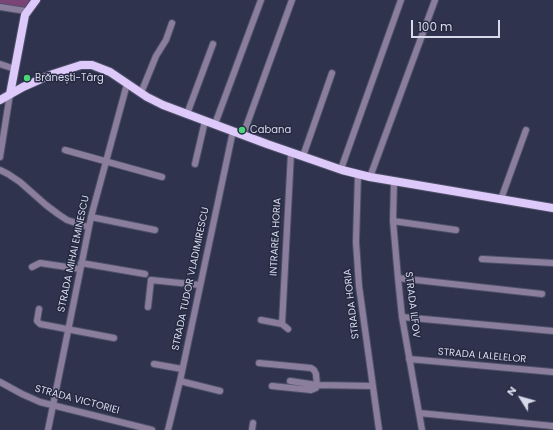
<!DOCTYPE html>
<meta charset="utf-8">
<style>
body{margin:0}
#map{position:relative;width:553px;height:430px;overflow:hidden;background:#30334d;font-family:Poppins,sans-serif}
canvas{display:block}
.north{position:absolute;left:501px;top:378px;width:40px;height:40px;-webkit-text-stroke:3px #262942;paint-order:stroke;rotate:307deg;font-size:11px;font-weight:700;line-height:16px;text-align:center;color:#d7daea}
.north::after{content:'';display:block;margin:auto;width:14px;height:18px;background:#d7daea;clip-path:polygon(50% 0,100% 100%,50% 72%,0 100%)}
.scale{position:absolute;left:411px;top:20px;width:89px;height:18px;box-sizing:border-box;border:2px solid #d7daea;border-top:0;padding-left:5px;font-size:12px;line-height:14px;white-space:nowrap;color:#d7daea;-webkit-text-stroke:3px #262942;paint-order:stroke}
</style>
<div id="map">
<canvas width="553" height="430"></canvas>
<div class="north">N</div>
<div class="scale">100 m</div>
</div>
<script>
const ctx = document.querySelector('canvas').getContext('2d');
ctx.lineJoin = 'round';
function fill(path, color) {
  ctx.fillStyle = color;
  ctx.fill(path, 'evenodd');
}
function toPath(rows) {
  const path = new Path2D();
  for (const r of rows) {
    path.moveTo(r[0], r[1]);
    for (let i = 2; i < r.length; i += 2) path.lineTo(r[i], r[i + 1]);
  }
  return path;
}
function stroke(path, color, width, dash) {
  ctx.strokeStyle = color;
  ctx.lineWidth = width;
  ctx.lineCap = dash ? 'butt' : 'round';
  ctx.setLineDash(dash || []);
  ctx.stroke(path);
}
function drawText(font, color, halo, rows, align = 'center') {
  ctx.font = font + ' Poppins,sans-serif';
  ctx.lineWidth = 3;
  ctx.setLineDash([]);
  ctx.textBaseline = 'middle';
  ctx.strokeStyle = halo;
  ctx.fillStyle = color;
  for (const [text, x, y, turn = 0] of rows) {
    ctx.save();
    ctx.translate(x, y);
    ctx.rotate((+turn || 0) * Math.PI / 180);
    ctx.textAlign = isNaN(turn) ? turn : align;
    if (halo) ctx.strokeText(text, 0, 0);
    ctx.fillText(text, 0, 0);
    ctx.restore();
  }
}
const green = toPath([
 [0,0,34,0,25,10,0,7]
]);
const minor = toPath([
 [0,7,26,11],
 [0,64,15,69],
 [141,93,156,56,166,40,172,23],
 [187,114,213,44],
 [215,124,261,0],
 [243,135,292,0],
 [65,150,162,177],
 [303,156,332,73],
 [0,157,10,94],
 [195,164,205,121],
 [341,169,401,0],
 [0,170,8,174,20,182,46,205,58,214,67,220,88,227],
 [358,174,356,242,359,286,379,430],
 [370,177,435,0],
 [394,181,393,221,398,278,402,317,422,430],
 [501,199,526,130],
 [91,217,155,230],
 [393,221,456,230],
 [482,259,553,263],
 [81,263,145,274],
 [32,267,40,263,80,269],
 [398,278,542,294],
 [148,307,151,280,200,285],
 [39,309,37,321,40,324,114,338],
 [402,317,553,331],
 [261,320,282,324,288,329],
 [282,324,291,153],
 [409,359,553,372],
 [259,363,311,368,314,370,316,374,317,385,373,386],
 [154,364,182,369],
 [180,381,220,391],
 [290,381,317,385],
 [0,382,22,394,40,402,152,430],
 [272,386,311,390,316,388,317,385],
 [419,413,553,426],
 [48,430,91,217,127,84],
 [168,430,180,381,233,131],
 [252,430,253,423]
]);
const major = toPath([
 [10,94,25,15,36,0],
 [0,100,23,87,50,75,81,65,92,65,110,72,147,97,163,105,267,144,342,170,370,177,553,208]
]);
const markers = [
 [27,78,4,"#49d778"],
 [242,130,4,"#49d778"]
];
const poiNames = [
 ["Brănești-Târg",35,78],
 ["Cabana",250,130]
];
const streetNames = [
 ["INTRAREA HORIA",276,237,-87],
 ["STRADA MIHAI EMINESCU",74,254,-78],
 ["STRADA TUDOR VLADIMIRESCU",191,279,-78],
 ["STRADA HORIA",352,304,-97],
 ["STRADA ILFOV",412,305,83],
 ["STRADA LALELELOR",482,356,5],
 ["STRADA VICTORIEI",77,400,15]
];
fill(green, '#7b4477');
stroke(minor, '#4e5169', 8);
stroke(major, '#4e5169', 10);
stroke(minor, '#8b7e9d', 6);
stroke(major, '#dec9fb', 8);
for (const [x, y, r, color] of markers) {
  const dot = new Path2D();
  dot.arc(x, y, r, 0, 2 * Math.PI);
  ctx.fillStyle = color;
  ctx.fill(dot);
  stroke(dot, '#262942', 1.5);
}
drawText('10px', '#d7daea', '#262942', poiNames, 'left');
drawText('10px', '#d7daea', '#262942', streetNames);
</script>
